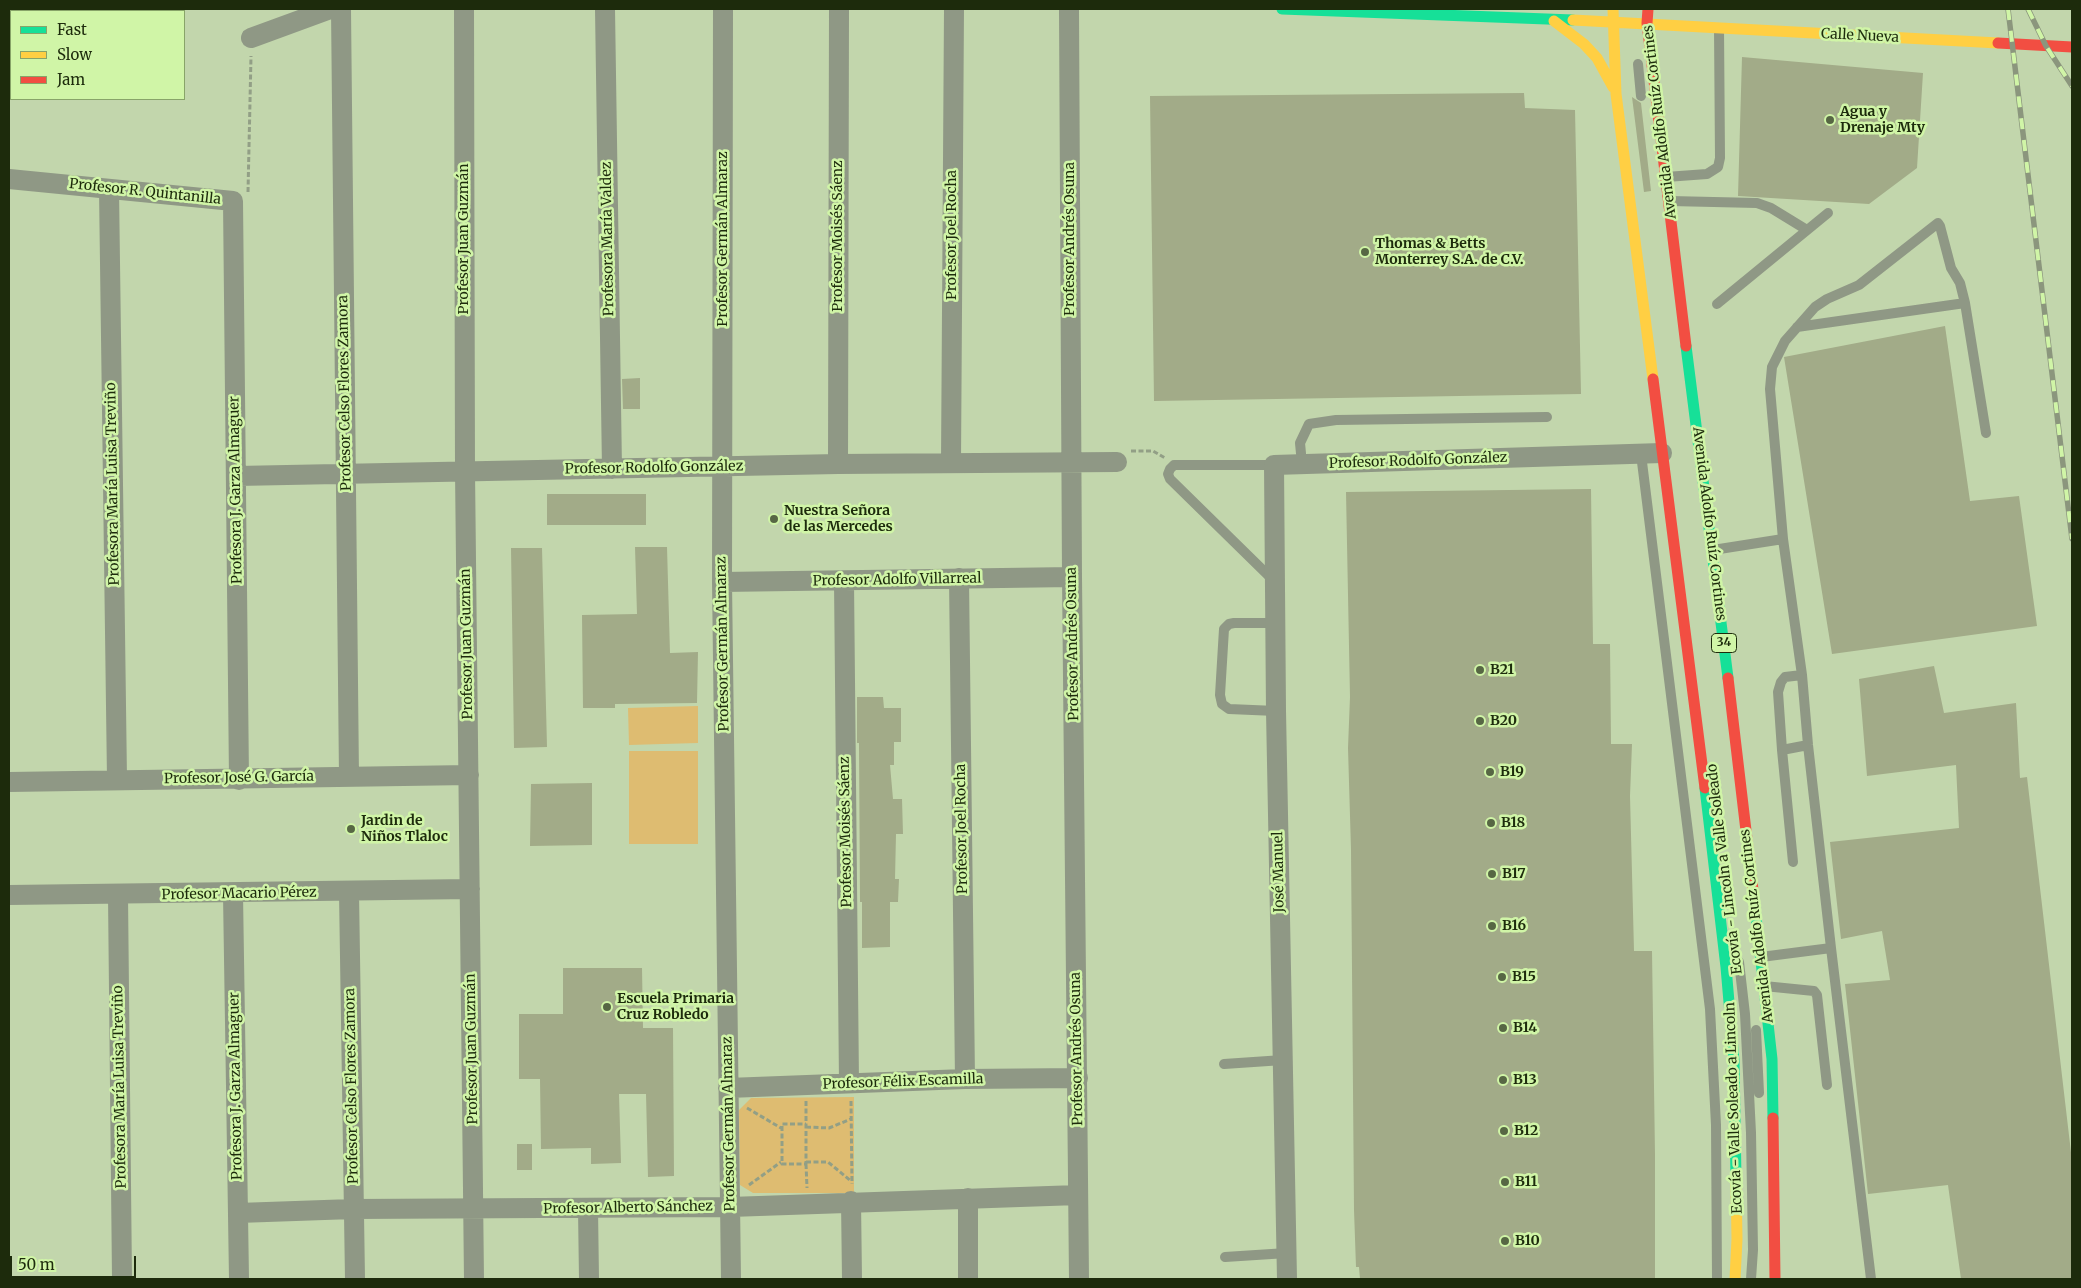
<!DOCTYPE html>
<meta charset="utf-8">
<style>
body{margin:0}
#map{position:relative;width:2081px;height:1288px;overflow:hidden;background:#c2d6ac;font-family:Merriweather,serif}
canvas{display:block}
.frame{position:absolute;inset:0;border:10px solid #1d2b0c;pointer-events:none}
.legend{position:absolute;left:10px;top:10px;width:175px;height:90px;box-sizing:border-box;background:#d0f5a7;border:1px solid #88a469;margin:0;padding:6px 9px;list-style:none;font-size:15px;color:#1d2b0c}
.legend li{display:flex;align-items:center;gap:10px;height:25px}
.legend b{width:25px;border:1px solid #88a469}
.scale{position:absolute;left:10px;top:1256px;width:126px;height:22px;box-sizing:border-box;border:2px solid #1d2b0c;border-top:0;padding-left:6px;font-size:15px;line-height:18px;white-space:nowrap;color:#1d2b0c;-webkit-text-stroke:4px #d0f5a7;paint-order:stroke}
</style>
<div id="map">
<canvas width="2081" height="1288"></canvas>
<div class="frame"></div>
<ul class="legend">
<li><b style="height:6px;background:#16e098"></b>Fast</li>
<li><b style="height:6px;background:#ffcf43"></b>Slow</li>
<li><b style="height:6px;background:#f24e42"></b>Jam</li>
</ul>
<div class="scale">50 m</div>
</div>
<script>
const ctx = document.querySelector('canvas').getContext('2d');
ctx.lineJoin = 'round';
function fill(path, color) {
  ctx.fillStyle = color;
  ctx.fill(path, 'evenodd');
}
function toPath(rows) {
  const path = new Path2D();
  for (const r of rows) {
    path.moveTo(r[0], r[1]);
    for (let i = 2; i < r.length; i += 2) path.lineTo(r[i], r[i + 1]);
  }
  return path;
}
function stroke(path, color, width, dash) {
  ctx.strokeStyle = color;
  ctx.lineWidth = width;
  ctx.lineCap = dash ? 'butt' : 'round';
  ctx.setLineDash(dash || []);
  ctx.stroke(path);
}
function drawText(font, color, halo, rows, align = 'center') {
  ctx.font = font + ' Merriweather,serif';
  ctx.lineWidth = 5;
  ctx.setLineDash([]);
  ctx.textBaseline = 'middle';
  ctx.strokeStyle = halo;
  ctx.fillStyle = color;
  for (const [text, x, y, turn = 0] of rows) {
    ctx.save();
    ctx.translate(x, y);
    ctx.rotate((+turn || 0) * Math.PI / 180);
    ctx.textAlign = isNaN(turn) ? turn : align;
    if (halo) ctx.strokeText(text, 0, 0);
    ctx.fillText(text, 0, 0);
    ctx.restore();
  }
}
const green = toPath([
 [698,706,698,743,629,745,628,708],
 [629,751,698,751,698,844,629,844],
 [854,1097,854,1193,753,1193,740,1185,739,1110,751,1098]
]);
const building = toPath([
 [1742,57,1923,73,1917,168,1869,204,1738,196],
 [1524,93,1525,108,1575,110,1581,394,1154,401,1150,96],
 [1632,97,1641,103,1651,191,1644,192],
 [1945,326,1970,501,2019,496,2037,626,1832,654,1784,357],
 [640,378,640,409,623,409,622,379],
 [1591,489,1593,644,1610,644,1611,744,1632,744,1630,796,1634,951,1652,951,1655,1155,1655,1279,1360,1279,1359,1267,1356,1267,1354,1210,1351,850,1348,748,1350,697,1346,492],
 [547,494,646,494,646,525,547,525],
 [635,547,667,547,670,653,698,652,697,703,615,704,615,708,583,708,582,615,637,614],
 [511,548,542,548,547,747,514,748],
 [1934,666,1944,713,2016,703,2020,778,2027,777,2072,1161,2072,1279,1961,1279,1948,1185,1868,1194,1845,984,1890,980,1882,931,1841,939,1830,842,1959,828,1956,765,1867,776,1859,679],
 [857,697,883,697,884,708,901,708,901,742,894,742,894,765,890,765,893,799,902,799,903,834,896,834,895,879,899,879,898,902,890,902,890,947,862,948,862,902,860,902,859,743,857,743],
 [592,783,592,845,530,846,531,784],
 [563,968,642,968,643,1028,673,1028,674,1176,648,1177,646,1094,619,1094,621,1163,591,1164,591,1148,541,1149,540,1079,519,1079,519,1014,563,1014],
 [517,1144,532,1144,532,1170,517,1170]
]);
const path = toPath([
 [248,192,251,56],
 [1131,451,1153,451,1165,458],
 [806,1101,806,1164,782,1164,782,1124,806,1124],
 [851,1101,852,1184],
 [747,1108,781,1128],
 [806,1127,829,1128,851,1119],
 [806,1162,828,1162,851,1181],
 [806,1164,807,1188],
 [749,1185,781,1162]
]);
const lane = toPath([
 [1638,64,1641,96],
 [1666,177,1707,174,1718,167,1720,158,1719,28],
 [1670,201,1757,203,1771,208,1807,230],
 [1717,304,1828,213],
 [1797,327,1965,303],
 [1641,454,1710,1009,1716,1125,1717,1279],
 [1302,464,1300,443,1309,424,1336,420,1547,417],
 [1713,550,1783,539],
 [1273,580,1170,479,1168,474,1170,469,1174,465,1274,465],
 [1275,623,1234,623,1229,624,1224,629,1220,695,1222,704,1229,709,1276,711],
 [1782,750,1808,745],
 [1793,862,1782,750,1778,692,1781,682,1785,677,1802,675],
 [1831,948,1871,1279],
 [1761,957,1831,948,1808,745,1802,675,1783,539,1770,389,1772,367,1785,341,1815,307,1827,299,1859,285,1938,223,1940,226,1951,268,1960,283,1965,303,1986,433],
 [1739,962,1745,1014,1751,1133,1753,1250,1751,1279],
 [1764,986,1814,991,1817,995,1827,1085],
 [1756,1030,1759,1093],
 [1224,1064,1283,1060],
 [1225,1257,1287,1253]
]);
const street = toPath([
 [341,9,349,777],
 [464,9,465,471,474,1279],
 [605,9,612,469],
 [723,9,722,582,731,1279],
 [1069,9,1072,577,1079,1279],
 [251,38,330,9],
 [9,179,233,201,239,780],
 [109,189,117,779],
 [951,462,954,9],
 [838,464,839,9],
 [237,476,838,464,1117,462],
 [959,578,965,1079],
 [844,581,849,1083],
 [722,582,1072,577],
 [9,782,469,775],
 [349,892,355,1279],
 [233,894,239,1279],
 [9,895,470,889],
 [118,895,122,1279],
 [728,1088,965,1079,1078,1078],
 [968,1198,968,1279],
 [851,1201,852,1279],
 [588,1209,589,1279],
 [238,1213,353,1209,730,1207,1078,1195],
 [1287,1279,1276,711,1274,465,1662,453]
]);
const fast = toPath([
 [1282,9,1573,20],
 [1686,346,1728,678],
 [1705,788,1726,967,1734,1061,1736,1179],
 [1753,890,1772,1059,1773,1118]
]);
const slow = toPath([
 [1613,9,1616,94,1653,379],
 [1573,20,1998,43],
 [1554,21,1584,44,1597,58,1613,87],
 [1735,1279,1737,1239,1736,1179]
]);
const jam = toPath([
 [1648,9,1647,23,1686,346],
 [1998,43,2072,47],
 [1653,379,1705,788],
 [1728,678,1753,890],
 [1773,1118,1775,1279]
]);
const rail = toPath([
 [2008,9,2072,539],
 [2028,9,2046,46,2072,86]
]);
const markers = [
 [1830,120,5,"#576744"],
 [1365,252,5,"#576744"],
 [774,519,5,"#576744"],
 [1480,670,5,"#576744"],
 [1480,721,5,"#576744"],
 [1490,772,5,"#576744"],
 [1491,823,5,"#576744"],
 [351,829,5,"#576744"],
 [1492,874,5,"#576744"],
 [1492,926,5,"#576744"],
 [1502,977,5,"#576744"],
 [607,1007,5,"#576744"],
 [1503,1028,5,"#576744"],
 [1503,1080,5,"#576744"],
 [1504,1131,5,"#576744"],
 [1505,1182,5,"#576744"],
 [1505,1241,5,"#576744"]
];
const shields = [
 [1724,643,25]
];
const shieldNames = [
 ["34",1724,643]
];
const streetNames = [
 ["Calle Nueva",1860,36,3],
 ["Avenida Adolfo Ruíz Cortines",1660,122,-97],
 ["Profesor R. Quintanilla",145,192,6],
 ["Profesor Joel Rocha",952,235,-90],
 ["Profesor Moisés Sáenz",838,236,-90],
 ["Profesor Juan Guzmán",464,239,-90],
 ["Profesora María Valdez",608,239,-91],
 ["Profesor Germán Almaraz",723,239,-90],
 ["Profesor Andrés Osuna",1070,239,-90],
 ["Profesor Celso Flores Zamora",345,393,-91],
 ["Profesor Rodolfo González",1418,461,-2],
 ["Profesor Rodolfo González",654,468,-1],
 ["Profesora María Luisa Treviño",113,484,-91],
 ["Profesora J. Garza Almaguer",236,490,-91],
 ["Avenida Adolfo Ruíz Cortines",1709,524,83],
 ["Profesor Adolfo Villarreal",897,580,-1],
 ["Profesor Juan Guzmán",467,644,-91],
 ["Profesor Germán Almaraz",723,644,-91],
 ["Profesor Andrés Osuna",1073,644,-91],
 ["Profesor José G. García",239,778,-1],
 ["Profesor Joel Rocha",962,829,-91],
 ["Profesor Moisés Sáenz",846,832,-91],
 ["Ecovía - Lincoln a Valle Soleado",1725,869,-97],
 ["José Manuel",1279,872,-91],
 ["Profesor Macario Pérez",239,894,-1],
 ["Avenida Adolfo Ruíz Cortines",1757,926,-97],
 ["Profesor Juan Guzmán",472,1049,-91],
 ["Profesor Andrés Osuna",1077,1049,-91],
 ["Profesor Félix Escamilla",903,1082,-2],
 ["Profesora J. Garza Almaguer",236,1086,-91],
 ["Profesor Celso Flores Zamora",352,1086,-91],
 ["Profesora María Luisa Treviño",120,1087,-91],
 ["Ecovía - Valle Soleado a Lincoln",1734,1108,-92],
 ["Profesor Germán Almaraz",729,1124,-91],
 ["Profesor Alberto Sánchez",628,1208,-1]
];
const poiNames = [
 ["Agua y",1840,112],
 ["Drenaje Mty",1840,128],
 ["Thomas & Betts",1375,244],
 ["Monterrey S.A. de C.V.",1375,260],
 ["Nuestra Señora",784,511],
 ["de las Mercedes",784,527],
 ["B21",1490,670],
 ["B20",1490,721],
 ["B19",1500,772],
 ["Jardin de",361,821],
 ["Niños Tlaloc",361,837],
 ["B18",1501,823],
 ["B17",1502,874],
 ["B16",1502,926],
 ["B15",1512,977],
 ["Escuela Primaria",617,999],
 ["Cruz Robledo",617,1015],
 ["B14",1513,1028],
 ["B13",1513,1080],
 ["B12",1514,1131],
 ["B11",1515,1182],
 ["B10",1515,1241]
];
fill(green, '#debc71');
fill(building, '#a2ab88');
stroke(path, '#929f86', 3, [5, 2.5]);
stroke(lane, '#8f9885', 10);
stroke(street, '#8f9885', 20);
stroke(fast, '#16e098', 11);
stroke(slow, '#ffcf43', 11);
stroke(jam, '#f24e42', 11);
stroke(rail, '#8b967d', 5.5);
stroke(rail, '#d0f5a7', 4, [11]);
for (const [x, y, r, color] of markers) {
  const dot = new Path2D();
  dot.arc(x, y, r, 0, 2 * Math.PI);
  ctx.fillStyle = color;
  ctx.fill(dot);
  stroke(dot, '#d0f5a7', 2);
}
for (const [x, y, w] of shields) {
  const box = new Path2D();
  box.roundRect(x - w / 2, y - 9.5, w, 19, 4);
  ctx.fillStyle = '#d0f5a7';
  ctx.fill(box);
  stroke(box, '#1d2b0c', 1);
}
drawText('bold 12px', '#1d2b0c', null, shieldNames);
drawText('14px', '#1d2b0c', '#d0f5a7', streetNames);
drawText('bold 14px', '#1d2b0c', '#d0f5a7', poiNames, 'left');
</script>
